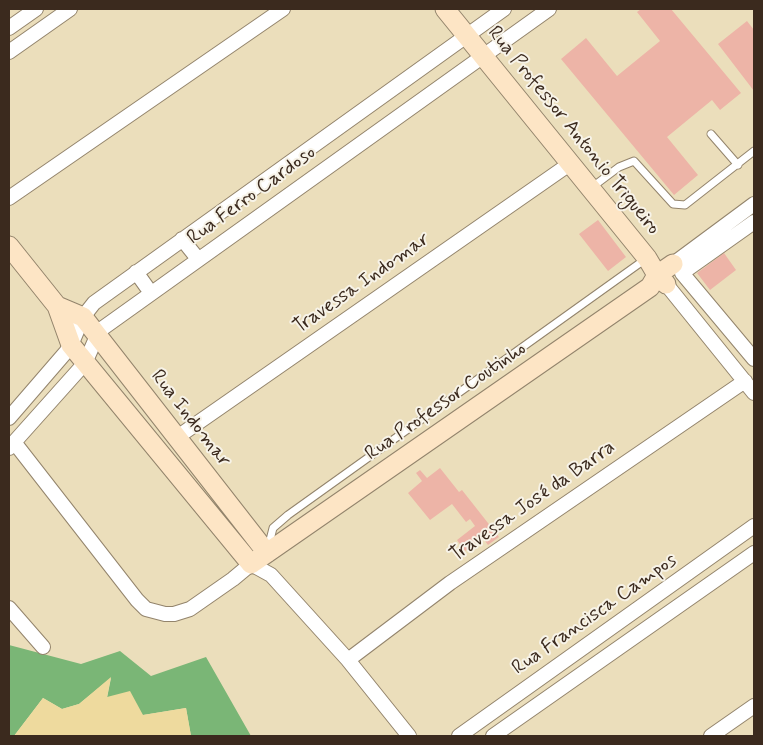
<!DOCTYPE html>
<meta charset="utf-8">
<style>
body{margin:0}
#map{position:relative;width:763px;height:745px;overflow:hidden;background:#ebdebb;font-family:Mynerve,sans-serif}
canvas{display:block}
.frame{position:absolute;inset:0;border:10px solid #3b2a1e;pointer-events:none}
</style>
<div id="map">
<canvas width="763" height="745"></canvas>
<div class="frame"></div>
</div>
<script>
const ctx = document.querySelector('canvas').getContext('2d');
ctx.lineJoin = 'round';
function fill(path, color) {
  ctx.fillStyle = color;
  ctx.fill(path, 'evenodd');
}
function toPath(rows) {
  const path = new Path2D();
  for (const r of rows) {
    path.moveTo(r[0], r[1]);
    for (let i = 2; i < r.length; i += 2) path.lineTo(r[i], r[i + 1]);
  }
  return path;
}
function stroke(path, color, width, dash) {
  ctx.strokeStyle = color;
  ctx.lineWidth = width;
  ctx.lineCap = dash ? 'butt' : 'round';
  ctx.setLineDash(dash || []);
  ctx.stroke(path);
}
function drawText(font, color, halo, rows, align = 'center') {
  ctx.font = font + ' Mynerve,sans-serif';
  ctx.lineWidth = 4;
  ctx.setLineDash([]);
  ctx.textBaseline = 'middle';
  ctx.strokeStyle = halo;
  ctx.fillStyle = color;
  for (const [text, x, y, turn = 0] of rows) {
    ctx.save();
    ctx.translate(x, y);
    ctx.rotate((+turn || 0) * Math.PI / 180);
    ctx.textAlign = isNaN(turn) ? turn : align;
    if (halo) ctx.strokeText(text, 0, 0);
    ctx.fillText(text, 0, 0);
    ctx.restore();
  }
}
const forest = toPath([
 [9,645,81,664,120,651,151,676,206,657,251,736,191,736,186,708,143,715,107,698,111,678,79,704,62,709,43,698,14,736,9,736]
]);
const sand = toPath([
 [111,677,107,697,130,691,143,715,186,708,191,736,14,736,43,698,62,709,79,704]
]);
const building = toPath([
 [641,9,671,9,741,93,720,110,712,100,667,137,698,175,674,195,561,59,586,38,617,76,660,41,637,12],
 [747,21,754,30,754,91,718,44],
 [598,220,626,257,608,271,579,234],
 [724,253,736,270,710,290,697,273],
 [440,468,459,492,462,490,499,537,488,545,482,537,465,551,457,540,475,526,470,519,466,522,452,504,430,520,408,493,422,481,416,473,420,470,427,478]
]);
const lane = toPath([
 [711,134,738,165],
 [591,188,619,167,634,161,673,204,685,205,754,151],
 [268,548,273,528,288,515,647,258]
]);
const street = toPath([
 [9,28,36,9],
 [9,52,70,9],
 [9,198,283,9],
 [754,222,682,273,754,359],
 [182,239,198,259],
 [673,264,754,204],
 [136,272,151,293],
 [666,284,754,393],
 [9,418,66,352,71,345,83,317,94,303,504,9],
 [176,438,571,163],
 [14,442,137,600,146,609,165,614,174,614,190,609,233,579,251,564,271,575,348,660,409,736],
 [9,448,85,363,97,336,103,328,549,9],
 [9,608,43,647],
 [348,660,450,583,745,381],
 [459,736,754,526],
 [493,736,754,553],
 [711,736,754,706]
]);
const secondary = toPath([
 [445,9,647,258,657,275,666,284],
 [9,246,57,306,71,345,251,564,650,287,657,275,673,264],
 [57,306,83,317,267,553]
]);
const streetNames = [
 ["Rua Professor Antonio Trigueiro",573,131,51],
 ["Rua Ferro Cardoso",252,196,-36],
 ["Travessa Indomar",362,284,-35],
 ["Rua Professor Coutinho",446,402,-35],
 ["Rua Indomar",190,419,52],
 ["Travessa José da Barra",533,502,-35],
 ["Rua Francisca Campos",595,615,-35]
];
fill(forest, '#7ab676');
fill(sand, '#eeda9e');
fill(building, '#edb4a7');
stroke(lane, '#93846c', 9);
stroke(street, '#93846c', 16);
stroke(secondary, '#93846c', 21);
stroke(lane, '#fff', 7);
stroke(street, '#fff', 14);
stroke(secondary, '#fde5c5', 19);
drawText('20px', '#3b2a1e', '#f7f3e8', streetNames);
</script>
